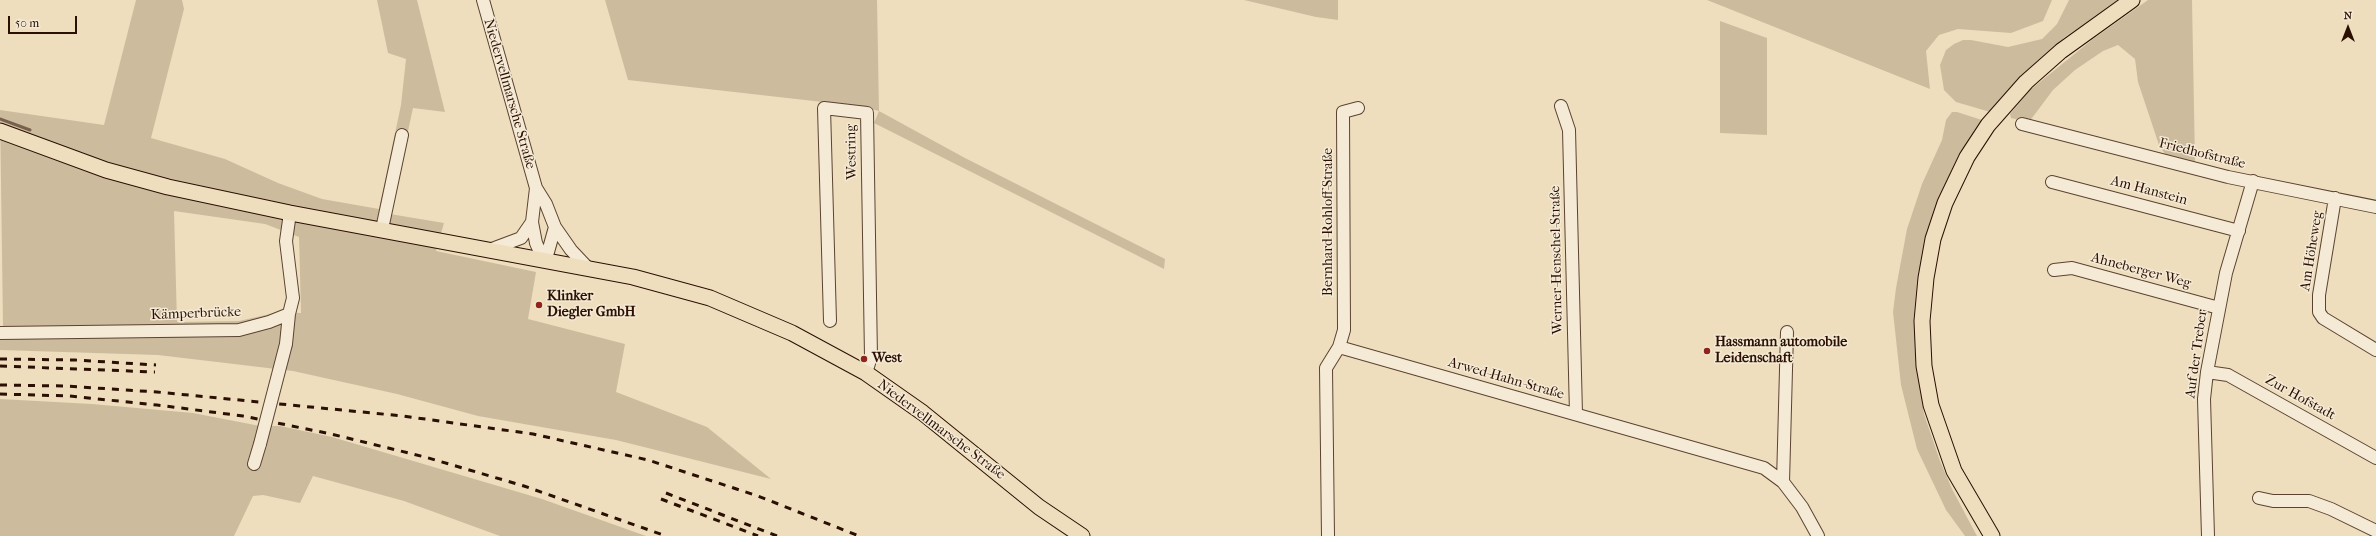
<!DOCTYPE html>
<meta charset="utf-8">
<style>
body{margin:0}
#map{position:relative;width:2376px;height:536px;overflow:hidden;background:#eedebe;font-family:"IM FELL French Canon",serif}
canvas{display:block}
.north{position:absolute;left:2328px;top:8px;width:40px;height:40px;-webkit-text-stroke:3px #f4ead5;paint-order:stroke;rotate:0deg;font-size:11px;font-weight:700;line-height:16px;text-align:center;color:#2a0f02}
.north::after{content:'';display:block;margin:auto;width:14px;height:18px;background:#2a0f02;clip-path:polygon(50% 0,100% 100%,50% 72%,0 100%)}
.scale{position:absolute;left:8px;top:16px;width:69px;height:18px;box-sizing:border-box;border:2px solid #2a0f02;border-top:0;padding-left:5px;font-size:12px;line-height:14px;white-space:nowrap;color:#2a0f02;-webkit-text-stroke:3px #f4ead5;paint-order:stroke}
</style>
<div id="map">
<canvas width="2376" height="536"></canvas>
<div class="north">N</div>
<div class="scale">50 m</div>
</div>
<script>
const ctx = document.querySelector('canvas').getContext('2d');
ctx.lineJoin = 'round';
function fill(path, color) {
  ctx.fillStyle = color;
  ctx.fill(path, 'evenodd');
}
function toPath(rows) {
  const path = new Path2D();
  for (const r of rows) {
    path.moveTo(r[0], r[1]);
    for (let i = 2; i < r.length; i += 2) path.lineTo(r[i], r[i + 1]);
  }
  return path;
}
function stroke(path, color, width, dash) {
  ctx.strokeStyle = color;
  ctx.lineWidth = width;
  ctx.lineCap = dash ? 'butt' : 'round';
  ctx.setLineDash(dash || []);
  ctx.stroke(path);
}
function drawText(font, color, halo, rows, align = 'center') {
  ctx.font = font + ' "IM FELL French Canon",serif';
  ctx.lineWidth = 3;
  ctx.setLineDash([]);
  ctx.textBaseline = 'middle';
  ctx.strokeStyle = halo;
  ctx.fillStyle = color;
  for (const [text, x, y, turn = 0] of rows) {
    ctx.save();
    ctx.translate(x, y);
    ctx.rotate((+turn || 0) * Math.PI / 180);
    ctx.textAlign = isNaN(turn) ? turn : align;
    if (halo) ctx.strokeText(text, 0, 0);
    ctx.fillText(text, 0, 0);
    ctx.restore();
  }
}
const green = toPath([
 [136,0,182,0,184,9,151,138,225,159,278,183,322,199,379,209,401,105,406,59,388,53,377,0,417,0,445,112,413,108,390,214,444,223,436,251,536,272,528,319,625,344,616,392,707,427,771,479,616,440,478,416,397,394,293,371,158,355,0,350,0,327,3,326,0,110,104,125],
 [174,211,265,224,299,237,301,313,279,312,239,321,177,322],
 [605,0,877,0,879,111,965,158,1165,259,1164,269,874,123,879,111,858,106,628,80],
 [1244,0,1338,0,1338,20,1316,17],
 [1707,0,2052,0,2043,21,2011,33,1958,29,1939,35,1926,51,1930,89],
 [2069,0,2121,0,2065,37,2034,64,1990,112,1956,102,1944,90,1940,65,1946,50,1954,44,1963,40,1971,40,2008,47,2042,39,2057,24],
 [2148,0,2192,0,2195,162,2165,154,2159,145,2138,82,2135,59,2118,45,2103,51,2075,70,2053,90,2029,122,2011,118,2010,114,2030,90,2093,39],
 [1720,21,1767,38,1767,135,1720,133],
 [1952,112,1957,112,1985,121,1960,152,1939,197,1927,234,1919,272,1916,344,1918,374,1924,414,1940,461,1952,489,1977,536,1965,536,1946,510,1917,449,1901,385,1893,312,1896,288,1907,229,1922,184,1942,140,1946,120],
 [0,399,92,404,193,413,260,426,280,426,332,437,542,499,646,536,500,536,404,501,313,476,300,503,263,495,253,496,234,536,0,536]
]);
const stream = toPath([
 [0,119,30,130]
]);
const minor = toPath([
 [483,0,536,188,546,204,555,227,571,250,588,268],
 [1561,106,1569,130,1576,414],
 [2022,124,2228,177,2376,207],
 [2052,182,2239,231],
 [2335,198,2319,295,2319,312,2323,318,2376,350],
 [532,222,536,243,543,259,548,252,555,227],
 [382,229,402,135],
 [489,250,521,238,532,222,536,188],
 [2054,270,2072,268,2219,308],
 [830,321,824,108,867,113,871,357,866,373],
 [0,333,239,330,269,322,289,314],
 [286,344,289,314,293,298,286,241,290,213],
 [1339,347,1344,330,1343,112,1358,108],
 [2207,372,2228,375,2376,458],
 [254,464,260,444],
 [1783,482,1787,332],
 [2259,498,2273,501,2309,501,2331,509,2376,531],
 [1328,536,1326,368,1339,347,1764,468,1783,482,1802,507,1818,536],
 [2208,536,2204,399,2207,372,2226,273,2253,181]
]);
const major = toPath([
 [0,131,106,170,168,187,290,213,633,277,710,298,792,333,866,373,923,413,1039,507,1082,536],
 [1992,536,1954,471,1931,405,1924,366,1922,321,1926,278,1933,239,1945,203,1967,157,1988,125,2026,82,2061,51,2132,0]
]);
const rail = toPath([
 [0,359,75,360,156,365],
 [0,366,155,372],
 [0,385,65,386,157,392,403,416,533,434,648,460,758,496,859,536],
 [0,394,69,396,157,405,243,416,331,434,425,457,524,486,666,536],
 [666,493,777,536],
 [661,499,758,536]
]);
const minorBridge = toPath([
 [260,444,286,344]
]);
const markers = [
 [539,305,4,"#8f2418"],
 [1707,351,4,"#8f2418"],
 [864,359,4,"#8f2418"]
];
const streetNames = [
 ["Niedervellmarsche Straße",509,94,74],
 ["Westring",852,152,-91],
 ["Friedhofstraße",2202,154,14],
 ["Am Hanstein",2149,191,15],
 ["Bernhard-Rohloff-Straße",1329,222,-90],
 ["Am Höheweg",2312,251,-81],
 ["Werner-Henschel-Straße",1557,260,-91],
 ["Ahneberger Weg",2141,271,15],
 ["Kämperbrücke",196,314,-2],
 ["Auf der Treber",2197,354,-82],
 ["Arwed-Hahn-Straße",1506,379,16],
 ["Zur Hofstadt",2300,398,29],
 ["Niedervellmarsche Straße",941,430,37]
];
const poiNames = [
 ["Klinker",547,297],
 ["Diegler GmbH",547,313],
 ["Hassmann automobile",1715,343],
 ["Leidenschaft",1715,359],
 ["West",872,359]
];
fill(green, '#cdbb9e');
stroke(stream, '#77614c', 3);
stroke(minor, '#5b4331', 14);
stroke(major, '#2a0f02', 17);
stroke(minor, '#f4ead5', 12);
stroke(major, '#eedebe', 15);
stroke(rail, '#2a0f02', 3, [7, 7]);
stroke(minorBridge, '#5b4331', 14, []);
stroke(minorBridge, '#f4ead5', 12);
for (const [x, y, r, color] of markers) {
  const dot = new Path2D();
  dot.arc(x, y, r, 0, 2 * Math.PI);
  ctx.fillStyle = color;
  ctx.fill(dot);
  stroke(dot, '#f4ead5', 1.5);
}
drawText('14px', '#2a0f02', '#f4ead5', streetNames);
drawText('bold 14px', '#2a0f02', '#f4ead5', poiNames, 'left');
</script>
